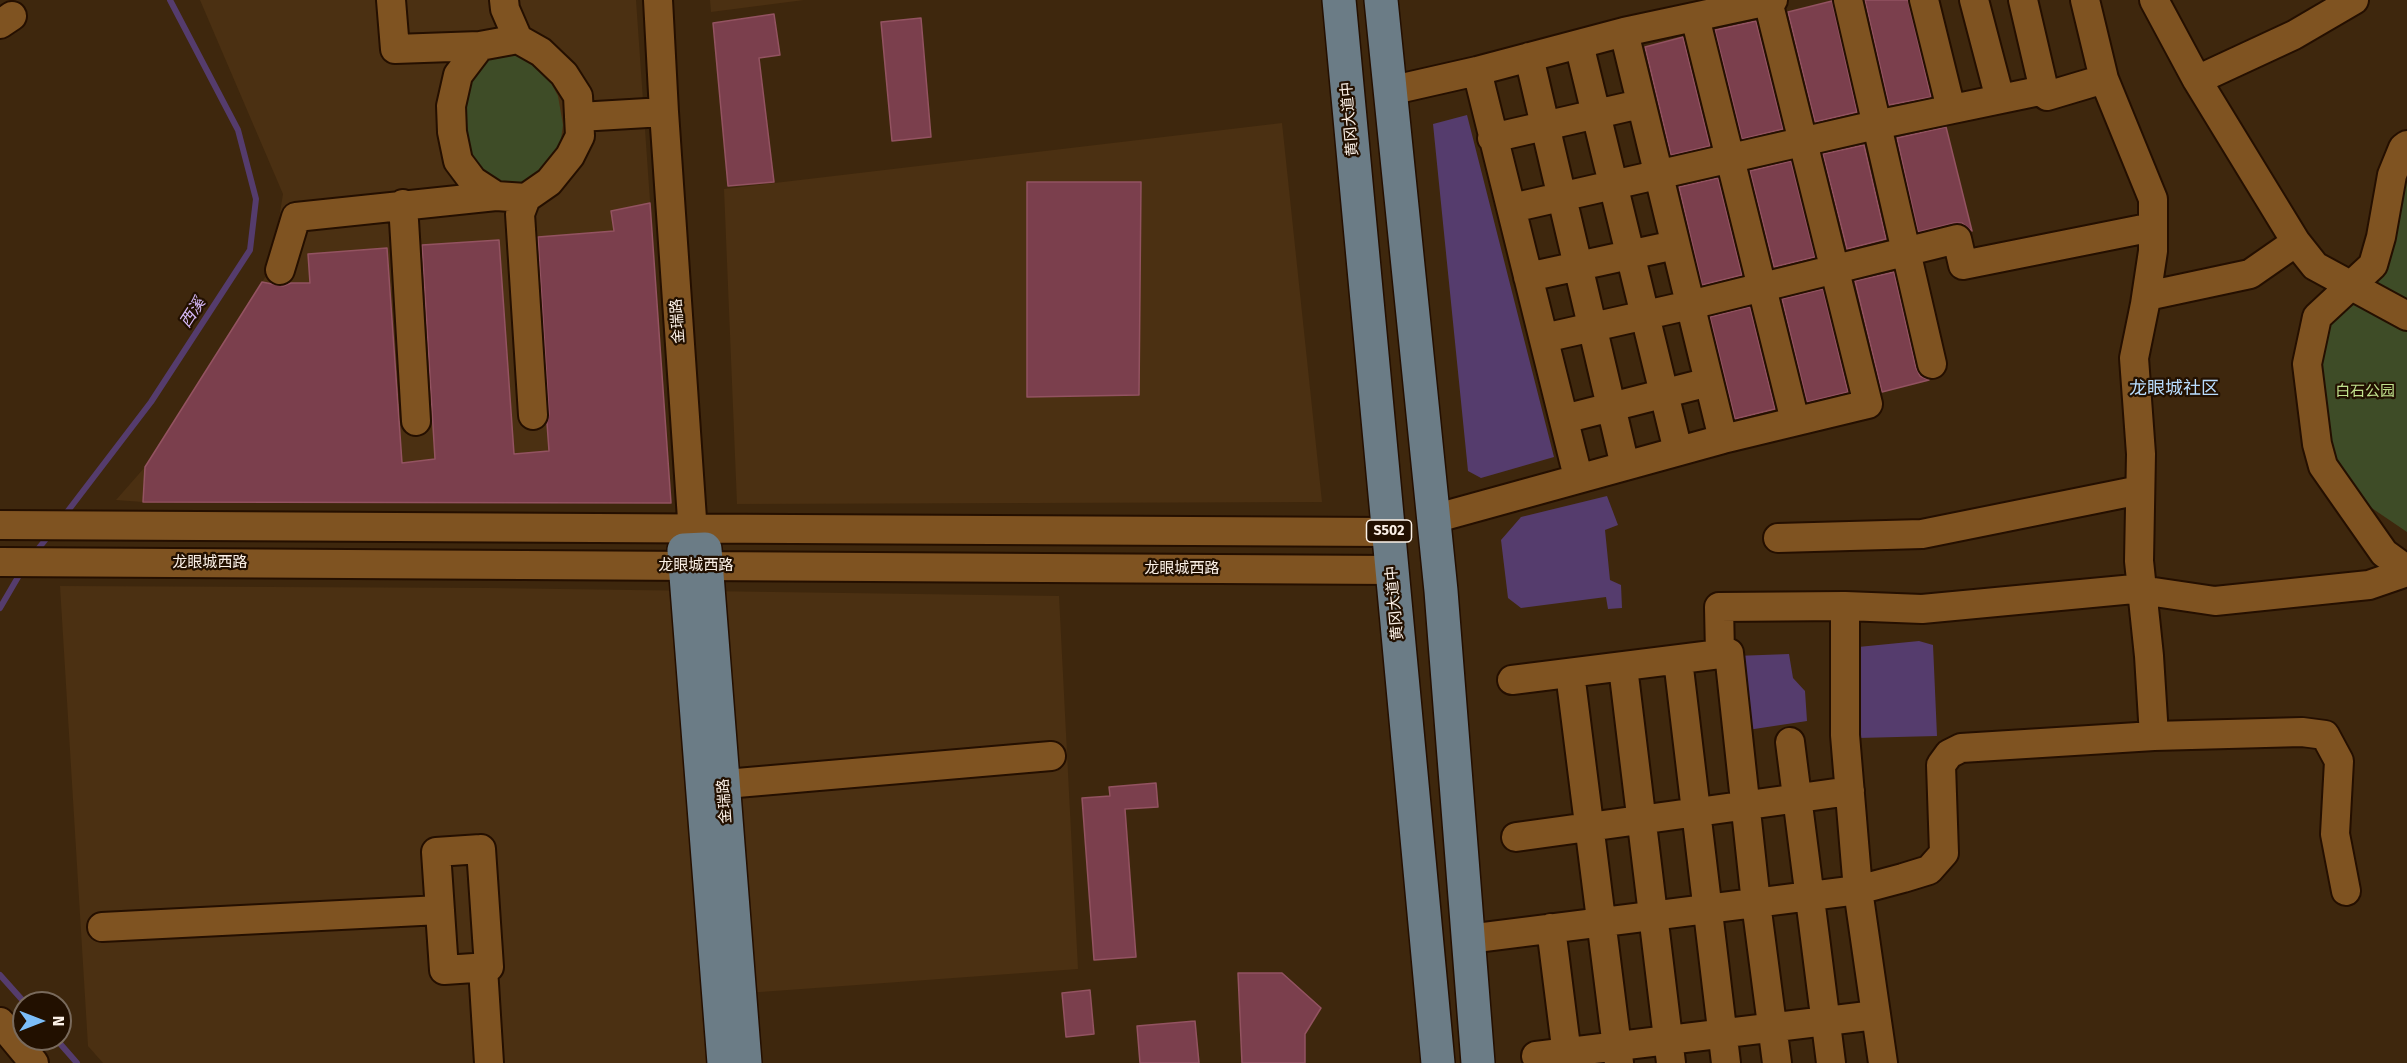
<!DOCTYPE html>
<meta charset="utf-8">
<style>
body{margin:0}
#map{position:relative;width:2407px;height:1063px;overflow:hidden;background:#3e270d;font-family:"Fira Sans",sans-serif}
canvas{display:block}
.north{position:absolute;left:12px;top:991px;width:60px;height:60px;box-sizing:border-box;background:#221000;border:2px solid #796a5c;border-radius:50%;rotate:90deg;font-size:16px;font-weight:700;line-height:24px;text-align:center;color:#fcf1e7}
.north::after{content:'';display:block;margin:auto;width:21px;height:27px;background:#7cbef9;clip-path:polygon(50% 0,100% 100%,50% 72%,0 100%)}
</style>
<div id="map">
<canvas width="2407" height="1063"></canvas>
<div class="north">N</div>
</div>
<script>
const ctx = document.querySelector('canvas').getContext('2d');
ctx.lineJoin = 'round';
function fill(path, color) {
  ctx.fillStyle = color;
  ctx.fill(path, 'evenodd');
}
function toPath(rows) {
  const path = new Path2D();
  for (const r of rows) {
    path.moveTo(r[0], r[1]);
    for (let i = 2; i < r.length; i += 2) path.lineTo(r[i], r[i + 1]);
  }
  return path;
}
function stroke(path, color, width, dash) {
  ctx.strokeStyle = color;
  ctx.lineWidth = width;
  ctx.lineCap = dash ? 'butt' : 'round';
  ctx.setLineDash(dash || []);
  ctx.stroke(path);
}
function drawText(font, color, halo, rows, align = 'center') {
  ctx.font = font + ' "Fira Sans","Noto Sans SC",sans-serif';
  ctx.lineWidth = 4.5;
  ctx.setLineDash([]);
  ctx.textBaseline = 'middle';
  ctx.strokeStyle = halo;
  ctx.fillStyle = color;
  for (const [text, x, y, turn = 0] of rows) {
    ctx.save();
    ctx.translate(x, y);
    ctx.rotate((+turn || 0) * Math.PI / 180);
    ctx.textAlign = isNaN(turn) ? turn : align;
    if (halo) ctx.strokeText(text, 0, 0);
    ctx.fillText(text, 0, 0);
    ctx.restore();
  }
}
const built = toPath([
 [200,0,636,0,671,503,143,502,116,500,145,467,271,268,283,194],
 [710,0,804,0,711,12],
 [1282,123,1322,502,737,504,724,189],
 [60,586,490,588,1059,596,1078,969,705,996,709,1063,103,1063,88,1046]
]);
const green = toPath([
 [505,52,526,56,544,70,558,96,563,125,560,146,548,166,532,179,515,184,494,180,480,171,468,153,462,106,476,68,491,57],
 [2407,163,2407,532,2351,494,2325,452,2322,332,2351,302]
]);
const water = toPath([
 [1467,115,1554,457,1481,478,1468,471,1433,124],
 [1607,496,1618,525,1605,530,1610,580,1621,585,1622,608,1608,609,1606,597,1521,608,1508,598,1501,540,1521,517],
 [1919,641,1933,645,1937,736,1858,738,1858,647],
 [1789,654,1793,678,1805,691,1807,721,1741,731,1735,656]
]);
const stream = toPath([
 [64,516,151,402,250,250,256,199,238,130,170,0],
 [34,554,50,534],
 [0,608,21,572],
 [0,975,25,1003],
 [56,1039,77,1063]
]);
const building = toPath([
 [1865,0,1908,0,1931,97,1889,105,1865,0],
 [1832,1,1857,112,1815,122,1788,12,1832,1],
 [774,14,780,55,759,58,774,182,728,186,713,23,774,14],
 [921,18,931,137,892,141,881,22,921,18],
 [1756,21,1783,129,1742,139,1715,30,1756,21],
 [1683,37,1710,146,1671,155,1645,47,1683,37],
 [1946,127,1972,231,1962,223,1954,223,1918,232,1897,138,1946,127],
 [1864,145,1886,239,1847,249,1823,154,1864,145],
 [1791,161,1815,257,1774,267,1750,171,1791,161],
 [1718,178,1742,275,1702,285,1679,187,1718,178],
 [1027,182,1141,182,1139,395,1027,397,1027,182],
 [650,203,671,503,143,502,145,467,262,282,283,286,291,283,310,283,308,254,387,248,402,463,435,459,422,245,499,240,514,454,549,451,547,423,549,414,538,237,614,231,611,211,650,203],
 [1894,272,1916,368,1920,376,1929,380,1882,392,1855,281,1894,272],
 [1823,289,1848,392,1807,402,1782,299,1823,289],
 [1750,307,1775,409,1735,419,1710,317,1750,307],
 [1156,783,1158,807,1125,809,1136,957,1094,960,1082,798,1110,796,1109,787,1156,783],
 [1238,973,1282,973,1321,1008,1305,1034,1305,1063,1242,1063,1238,973],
 [1090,990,1094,1034,1066,1037,1062,993,1090,990],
 [1195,1021,1199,1063,1140,1063,1137,1026,1195,1021]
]);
const minor = toPath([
 [391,0,395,49,480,46],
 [504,0,505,9,518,39],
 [658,0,664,112],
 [1848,0,1932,364],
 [1924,0,1951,109],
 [1974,0,2000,99],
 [2023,0,2044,90],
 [2085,0,2104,79,2153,199,2153,251,2145,304,2134,358,2141,454,2139,561,2149,656,2154,736],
 [1695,17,1795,421],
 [0,24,12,16],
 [1624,32,1723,439],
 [518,39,541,52,564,74,578,96,580,136,570,156,549,182,526,198,496,196,473,181,458,161,452,132,451,106,458,75,480,46,518,39],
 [1579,44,1678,451],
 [1529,57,1625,466],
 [1477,71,1578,477],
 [2197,80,2294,35,2354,0],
 [1389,91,1477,71,1624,32,1773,0],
 [579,117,664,112,694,548],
 [1492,138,1640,104],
 [2407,145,2403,148,2392,175,2381,237,2373,265,2317,317,2307,364,2317,444,2323,466,2384,553,2407,570],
 [526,198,520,214,533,415],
 [403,204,416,421],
 [1512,208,1876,125,2044,90,2047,96,2104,79],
 [2296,242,2315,266,2407,316],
 [280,270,296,217,496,196],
 [1528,277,1675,245],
 [2147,296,2250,274,2296,242,2197,80,2154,0],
 [1544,338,1690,305,1957,239,1963,265,2153,227],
 [1564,419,1709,382],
 [1433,519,1723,439,1868,404,1768,1],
 [0,525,1389,532],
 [1778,538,1922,534,2140,490],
 [0,562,1393,570],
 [1845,606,1845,735,1858,890,1883,1063],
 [1720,654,1729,653,1756,903,1777,1063],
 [1678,660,1726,1063],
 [1623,667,1671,1063],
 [1570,673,1619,1063],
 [1512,680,1720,654,1719,607,1845,606,1922,609,2134,589,2215,601,2369,585,2407,572],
 [1790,742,1831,1063],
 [702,786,1051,756],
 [1516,837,1850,791],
 [481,849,489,967,444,970,436,852,481,849],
 [102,927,440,910],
 [1551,928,1568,1063],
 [1468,939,1858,890,1903,878,1929,870,1944,853,1941,765,1949,754,1961,748,2154,736,2302,732,2325,735,2339,761,2335,834,2346,891],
 [483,968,489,1063],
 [0,1022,34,1063],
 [1536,1056,1876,1015]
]);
const major = toPath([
 [1339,0,1438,1063],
 [1381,0,1441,591,1478,1063],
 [724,1063,684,550,705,549,745,1063]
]);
const shields = [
 [1389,531,45]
];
const shieldNames = [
 ["S502",1389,531]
];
const streetNames = [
 ["黄冈大道中",1350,119,-95],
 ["金瑞路",678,321,-94],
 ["龙眼城西路",210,563],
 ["龙眼城西路",696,566],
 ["龙眼城西路",1182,569],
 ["黄冈大道中",1395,603,-95],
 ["金瑞路",725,801,-94]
];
const parkNames = [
 ["白石公园",2365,392]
];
const waterNames = [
 ["西溪",193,313,-57]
];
const quarterNames = [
 ["龙眼城社区",2174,389]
];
fill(built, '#4b3012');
fill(green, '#3e4c27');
fill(water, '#553c6d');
stroke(stream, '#553c6d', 6);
fill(building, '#7b3f4d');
stroke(building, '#935361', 1.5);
stroke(minor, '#240f00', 32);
stroke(major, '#240f00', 36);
stroke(minor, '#7f5321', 28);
stroke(major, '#6b7c86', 33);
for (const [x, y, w] of shields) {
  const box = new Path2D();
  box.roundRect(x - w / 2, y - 11, w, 22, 4.5);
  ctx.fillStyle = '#221000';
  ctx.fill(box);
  stroke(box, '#fcf1e7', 1.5);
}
drawText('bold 14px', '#fcf1e7', null, shieldNames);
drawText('15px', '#fcf1e7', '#221000', streetNames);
drawText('15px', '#c1e28e', '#221000', parkNames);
drawText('italic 16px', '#d6b8f6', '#221000', waterNames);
drawText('18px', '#b9ddfe', '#221000', quarterNames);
</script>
